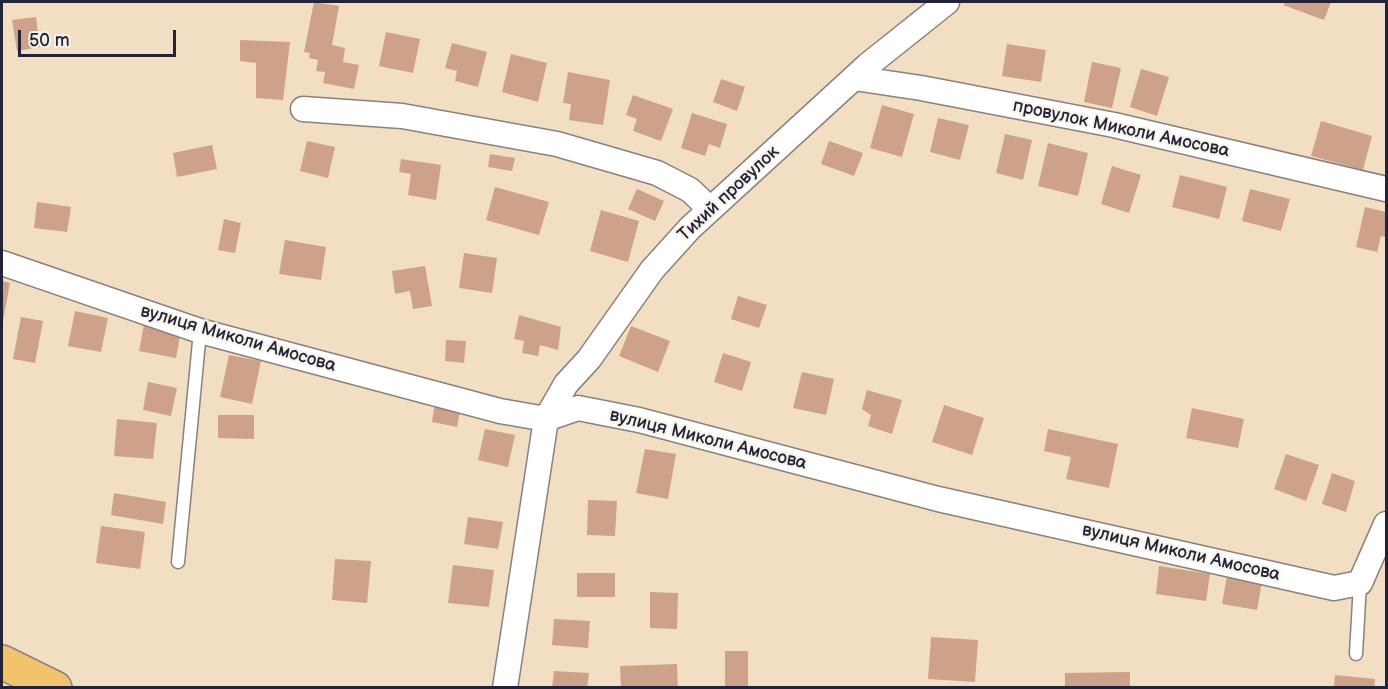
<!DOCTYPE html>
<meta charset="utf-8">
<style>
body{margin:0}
#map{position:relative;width:1388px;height:689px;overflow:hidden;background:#f2dfc3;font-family:"Balsamiq Sans",sans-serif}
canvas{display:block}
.frame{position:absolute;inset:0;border:3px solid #22223b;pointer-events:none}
.scale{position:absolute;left:18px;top:30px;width:158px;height:27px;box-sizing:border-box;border:3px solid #22223b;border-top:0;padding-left:8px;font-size:18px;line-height:21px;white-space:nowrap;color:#22223b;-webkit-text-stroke:4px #f7f3e8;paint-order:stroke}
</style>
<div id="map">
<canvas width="1388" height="689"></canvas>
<div class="frame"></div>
<div class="scale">50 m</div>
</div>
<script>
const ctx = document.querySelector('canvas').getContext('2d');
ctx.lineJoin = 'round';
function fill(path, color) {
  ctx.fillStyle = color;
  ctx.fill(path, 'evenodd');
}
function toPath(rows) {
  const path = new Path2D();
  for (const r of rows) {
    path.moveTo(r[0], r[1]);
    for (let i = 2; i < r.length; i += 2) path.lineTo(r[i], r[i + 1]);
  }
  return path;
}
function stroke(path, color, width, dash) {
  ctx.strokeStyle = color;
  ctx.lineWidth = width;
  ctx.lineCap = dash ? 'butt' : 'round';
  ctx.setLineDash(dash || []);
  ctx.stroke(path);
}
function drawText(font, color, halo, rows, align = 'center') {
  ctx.font = font + ' "Balsamiq Sans",sans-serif';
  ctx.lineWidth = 4.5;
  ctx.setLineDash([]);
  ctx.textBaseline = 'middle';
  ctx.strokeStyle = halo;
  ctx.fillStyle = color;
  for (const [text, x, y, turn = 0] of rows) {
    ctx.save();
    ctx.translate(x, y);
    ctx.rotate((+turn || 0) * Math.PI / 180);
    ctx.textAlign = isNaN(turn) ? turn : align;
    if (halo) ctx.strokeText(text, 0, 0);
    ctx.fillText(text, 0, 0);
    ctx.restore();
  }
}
const building = toPath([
 [314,2,339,6,332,45,345,48,343,62,359,65,354,89,323,83,325,72,316,71,318,60,309,58,310,53,304,52],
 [1285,2,1331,2,1324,20,1283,5],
 [36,17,40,47,17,51,12,20],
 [386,32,420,39,413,73,379,66],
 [240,40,290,42,283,100,256,98,256,63,240,61],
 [452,43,487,52,478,87,455,81,457,71,445,68],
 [1007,44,1046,50,1041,82,1002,76],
 [511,54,547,63,538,102,502,92],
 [1092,62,1121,68,1112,108,1084,102],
 [1141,69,1169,77,1157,116,1130,107],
 [568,72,610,80,603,125,569,120,571,104,563,103],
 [721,79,745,87,737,111,713,102],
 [633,95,673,109,661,141,633,131,637,119,626,115],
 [882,105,914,114,902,157,870,148],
 [692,113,727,124,720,148,709,144,705,156,681,148],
 [938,118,969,125,960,160,930,152],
 [1321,121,1372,136,1363,170,1311,156],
 [1005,134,1032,140,1023,180,996,173],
 [307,141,335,147,328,178,300,171],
 [829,141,863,153,854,176,821,164],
 [1048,143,1088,153,1078,196,1038,186],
 [212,145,217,169,177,177,173,153],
 [490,154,515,158,512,171,488,167],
 [401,159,441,165,436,200,408,195,411,174,399,172],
 [1112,166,1141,175,1129,213,1101,204],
 [1180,175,1227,187,1219,219,1172,207],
 [495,187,549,202,539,235,486,220],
 [637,189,664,201,655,221,628,209],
 [1250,189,1290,199,1281,231,1242,221],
 [37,202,71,207,67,232,34,228],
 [1365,207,1386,212,1386,237,1381,236,1377,252,1356,247],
 [601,210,639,221,628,262,590,251],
 [224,219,241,223,235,253,218,250],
 [285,240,326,247,321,280,279,274],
 [464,253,497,258,492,293,459,288],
 [425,266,432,306,413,309,410,291,395,294,392,271],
 [2,281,10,283,3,321,2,321],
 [738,296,767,305,759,328,731,319],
 [75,311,108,318,101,352,68,346],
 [519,315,561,327,558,350,540,345,538,356,522,353,524,341,514,339],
 [21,317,43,321,35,363,13,359],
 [145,319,182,326,176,358,139,351],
 [631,326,670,341,658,372,619,356],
 [446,340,466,341,464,363,445,361],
 [723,353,751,362,742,391,714,382],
 [229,355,261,361,252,404,220,397],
 [802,372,834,379,826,415,793,408],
 [148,382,177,388,171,416,143,410],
 [867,390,902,400,892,434,868,426,871,415,862,409],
 [435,402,461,406,457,427,432,422],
 [944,405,984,418,972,455,932,442],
 [1192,408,1244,419,1238,448,1186,438],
 [218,415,254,415,254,439,218,438],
 [117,419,157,423,153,459,114,456],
 [485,429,515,435,508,467,478,460],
 [1048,429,1118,444,1109,488,1066,479,1071,457,1044,451],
 [645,449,676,454,668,499,636,493],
 [1286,454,1319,465,1306,501,1274,489],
 [1332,473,1355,481,1346,512,1322,504],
 [114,493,166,502,163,524,111,515],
 [588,500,617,501,615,536,587,535],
 [468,517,503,522,498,549,464,544],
 [101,526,145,532,140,569,96,563],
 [335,559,371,561,367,603,332,600],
 [453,565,494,570,489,607,448,603],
 [1159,566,1210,574,1206,601,1156,594],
 [1228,570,1263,576,1257,610,1222,604],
 [577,573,615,573,615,597,577,597],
 [650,592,678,593,677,629,650,628],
 [554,619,590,621,588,648,552,645],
 [931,637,978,640,975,682,928,679],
 [725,651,748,651,748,688,725,688],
 [677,664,678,688,621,688,620,666],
 [554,671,589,673,587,688,552,688],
 [1130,672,1130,688,1065,688,1065,673],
 [1335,675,1375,679,1374,688,1334,688]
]);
const service = toPath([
 [178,562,200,331],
 [1356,654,1360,583]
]);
const minor = toPath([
 [854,78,921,88,1114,125,1386,189],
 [303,109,402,116,557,144,657,173,690,190,710,209],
 [2,263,200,331,500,411,546,419,578,408,639,420,938,499,1334,588,1360,583,1386,524],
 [505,688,546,419,566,384,589,359,652,270,690,228,868,65,947,2]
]);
const primary = toPath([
 [2,662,55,688]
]);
const streetNames = [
 ["провулок Миколи Амосова",1121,129,12],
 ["Тихий провулок",729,194,-43],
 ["вулиця Миколи Амосова",238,339,16],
 ["вулиця Миколи Амосова",708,440,14],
 ["вулиця Миколи Амосова",1181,553,13]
];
fill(building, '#cea189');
stroke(service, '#8a807f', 15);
stroke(minor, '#8a807f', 27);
stroke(primary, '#8a807f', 36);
stroke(service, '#fff', 12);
stroke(minor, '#fff', 24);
stroke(primary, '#f1c36a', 33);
drawText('18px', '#22223b', '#f7f3e8', streetNames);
</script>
